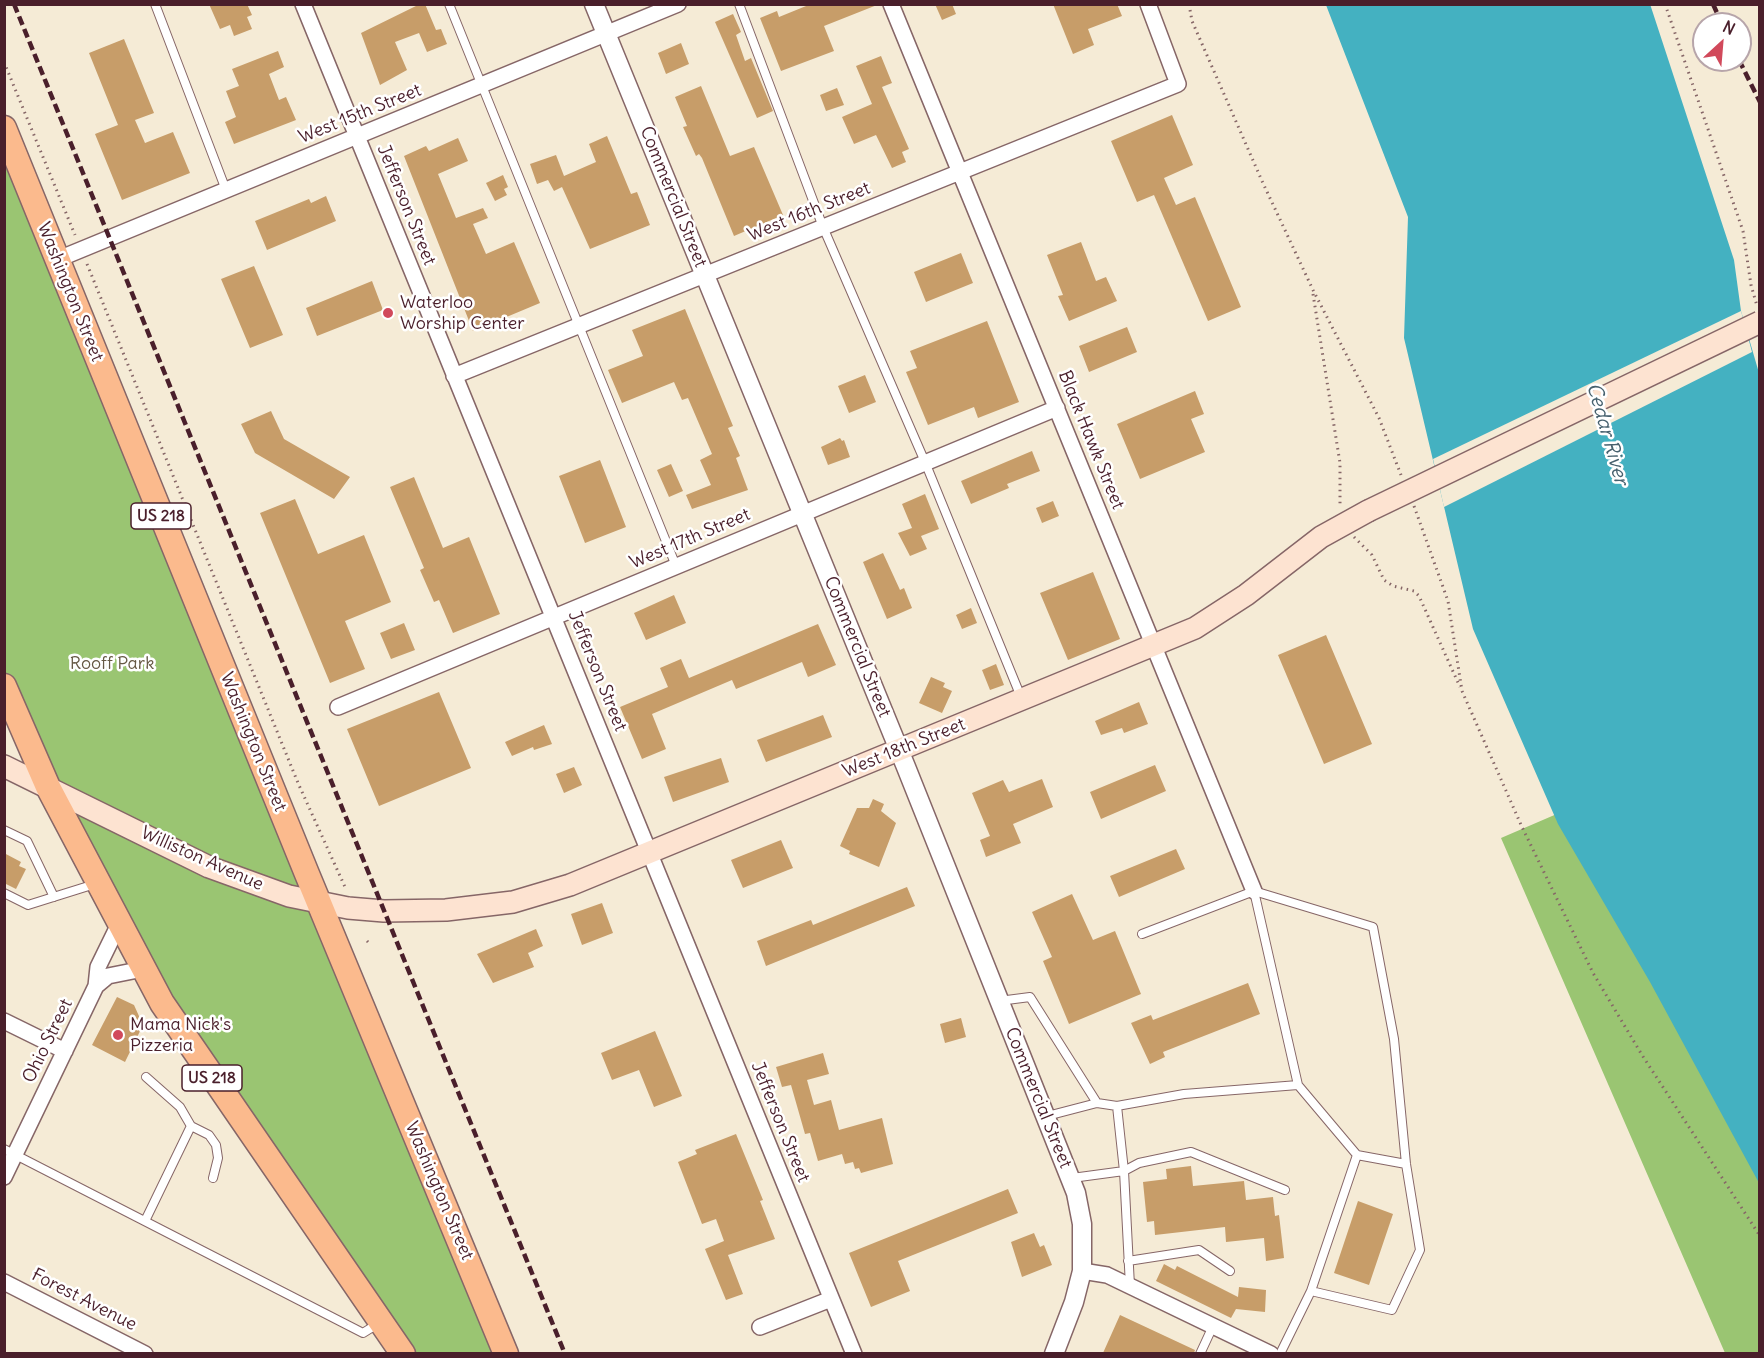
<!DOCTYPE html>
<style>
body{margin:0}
#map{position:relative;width:1764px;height:1358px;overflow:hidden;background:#f5ebd6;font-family:Delius,sans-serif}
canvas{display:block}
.frame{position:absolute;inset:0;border:6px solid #4a1f2b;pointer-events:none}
.north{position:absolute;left:1692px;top:12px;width:60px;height:60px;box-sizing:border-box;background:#fff;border:2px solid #b7a5aa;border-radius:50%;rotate:26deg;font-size:16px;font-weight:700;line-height:24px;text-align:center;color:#4a1f2b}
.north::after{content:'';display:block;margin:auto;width:21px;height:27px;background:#d1495b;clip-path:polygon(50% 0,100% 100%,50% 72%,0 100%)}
</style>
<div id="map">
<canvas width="1764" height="1358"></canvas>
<div class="frame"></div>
<div class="north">N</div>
</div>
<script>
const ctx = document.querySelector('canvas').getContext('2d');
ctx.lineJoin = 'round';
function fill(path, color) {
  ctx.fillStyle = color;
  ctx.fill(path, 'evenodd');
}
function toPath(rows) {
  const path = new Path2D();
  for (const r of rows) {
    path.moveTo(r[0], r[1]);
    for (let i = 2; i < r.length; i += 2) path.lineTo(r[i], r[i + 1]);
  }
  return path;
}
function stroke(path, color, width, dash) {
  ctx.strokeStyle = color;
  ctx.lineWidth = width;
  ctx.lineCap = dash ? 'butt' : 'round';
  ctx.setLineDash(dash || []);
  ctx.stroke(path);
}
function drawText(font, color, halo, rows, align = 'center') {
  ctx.font = font + ' Delius,sans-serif';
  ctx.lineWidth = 5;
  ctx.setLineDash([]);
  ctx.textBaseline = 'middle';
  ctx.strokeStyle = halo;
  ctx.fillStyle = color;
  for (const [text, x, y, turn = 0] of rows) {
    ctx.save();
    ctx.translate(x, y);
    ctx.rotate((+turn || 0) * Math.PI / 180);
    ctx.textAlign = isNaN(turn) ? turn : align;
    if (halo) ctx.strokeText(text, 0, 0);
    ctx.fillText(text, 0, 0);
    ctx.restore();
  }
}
const green = toPath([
 [4,118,509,1353,401,1353,212,1078,5,681],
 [1573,807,1759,1156,1759,1353,1725,1353,1501,838]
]);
const water = toPath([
 [1650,4,1734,260,1741,311,1759,373,1759,1183,1650,982,1558,824,1473,629,1404,338,1408,217,1326,5]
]);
const pier = toPath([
 [1741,311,1752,352,1444,507,1433,459]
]);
const building = toPath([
 [209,4,247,4,252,15,247,17,252,29,234,36,230,25,220,29],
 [420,4,425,4,436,30,441,29,447,44,427,52,419,33,395,42,407,70,380,85,361,33],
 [811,4,877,5,824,26,834,51,781,71,760,18,777,11,779,17],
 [935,4,952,4,956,14,942,20],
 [1053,4,1117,4,1122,16,1088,29,1094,45,1073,54],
 [733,14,741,32,736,35,745,61,751,58,773,111,757,118,715,22],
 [124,39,154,113,135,120,145,143,173,132,190,173,122,200,95,134,118,125,89,53],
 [681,43,689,64,666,74,658,53],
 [278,51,284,67,269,74,279,100,286,97,296,120,234,144,225,122,236,117,226,91,239,86,232,69],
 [881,56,892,83,882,87,909,149,902,152,906,162,892,168,876,135,854,144,842,117,872,104,856,66],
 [701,86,730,156,754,147,783,215,734,236,702,158,699,154,696,156,683,127,687,126,675,97],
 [837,88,844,105,826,111,820,95],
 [1172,115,1193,165,1164,178,1176,205,1195,197,1241,307,1208,321,1154,195,1137,202,1111,141],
 [607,136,631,194,637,192,650,225,590,249,562,187,554,191,548,180,537,184,530,164,556,155,564,176,596,162,589,144],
 [458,138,468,161,438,174,456,218,483,208,488,218,473,224,486,254,514,242,540,303,473,331,404,156,426,146,429,151],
 [503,175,508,187,504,189,507,195,495,201,486,183],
 [326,196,336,221,267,250,255,221,309,199,311,203],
 [1081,242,1096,281,1106,277,1117,301,1069,321,1058,296,1063,295,1047,255],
 [961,253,973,283,926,302,914,272],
 [254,266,283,335,250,348,221,279],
 [372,281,383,310,317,336,306,308],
 [685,309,733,426,728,428,740,456,736,458,748,490,692,509,686,495,711,485,700,460,712,454,688,398,682,400,674,382,622,403,608,370,643,356,632,330],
 [987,321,1019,402,978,418,974,407,928,425,906,372,917,368,910,351],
 [1127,327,1137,352,1089,372,1079,346],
 [865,375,876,402,849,413,838,386],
 [1195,391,1204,414,1191,419,1205,452,1140,479,1117,424],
 [271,411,284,439,350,477,334,499,255,453,241,424],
 [840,438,842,441,844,440,850,457,828,465,821,447],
 [1032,451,1040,471,1007,484,1009,488,971,504,961,481],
 [600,460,626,527,585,543,559,476],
 [671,464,683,491,669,497,657,470],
 [414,477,443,548,469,537,500,614,453,633,439,600,434,602,420,570,424,568,390,487],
 [925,494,939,529,921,536,927,549,910,556,898,533,912,528,902,504],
 [295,499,318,554,364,535,391,602,345,621,365,669,330,683,260,513],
 [1053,501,1059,516,1042,523,1036,508],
 [883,553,900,590,904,588,912,608,887,619,863,562],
 [1093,572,1120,639,1068,660,1040,593],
 [674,595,686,623,646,640,634,613],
 [971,608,977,623,962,629,956,615],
 [404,623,415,650,391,659,380,633],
 [818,624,836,665,808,677,802,662,736,689,732,680,652,714,666,749,642,759,620,707,668,687,660,668,681,659,689,678],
 [1326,635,1372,744,1324,764,1278,655],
 [996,664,1004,685,990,690,982,670],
 [931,677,945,683,943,687,952,691,942,713,919,703],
 [439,692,471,768,379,806,347,729],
 [1139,702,1148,724,1124,733,1122,728,1101,735,1095,721],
 [823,715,832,737,766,762,757,740],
 [544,725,552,744,534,750,533,747,512,756,505,742],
 [721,758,729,782,673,802,664,777],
 [1155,765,1166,791,1101,819,1090,792],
 [574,767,582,785,564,793,556,774],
 [1042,779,1053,807,1013,824,1021,843,986,857,980,840,990,836,972,793,1003,780,1009,792],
 [873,799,884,804,881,811,896,823,879,867,849,854,850,851,840,846,857,808,869,808],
 [781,840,793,868,743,888,731,860],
 [1176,849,1185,869,1119,897,1110,876],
 [4,853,21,862,19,866,26,869,16,889,4,883],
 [907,887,915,906,766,966,757,941,811,920,813,925],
 [1072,894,1093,940,1115,931,1141,994,1069,1024,1043,961,1052,957,1032,912],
 [602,903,613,933,582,945,571,914],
 [536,929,543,946,528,953,534,967,493,983,477,954],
 [1248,983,1260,1014,1163,1052,1165,1057,1150,1064,1131,1023,1151,1015,1153,1020],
 [117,997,134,1005,143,1025,125,1062,92,1045],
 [961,1018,966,1037,945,1043,940,1024],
 [655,1031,682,1096,654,1107,639,1070,612,1080,601,1053],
 [823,1053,829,1074,807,1080,814,1105,831,1100,839,1130,882,1118,893,1164,861,1173,859,1168,855,1169,853,1162,845,1164,842,1154,818,1161,810,1133,805,1134,791,1085,782,1087,776,1067],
 [736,1134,763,1200,760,1201,775,1239,728,1255,743,1294,726,1300,705,1249,724,1241,716,1219,702,1224,678,1162,697,1154,695,1150],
 [1191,1166,1193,1186,1244,1181,1246,1200,1273,1197,1275,1216,1279,1215,1284,1258,1266,1261,1264,1238,1226,1242,1225,1227,1155,1235,1154,1221,1147,1222,1143,1182,1167,1179,1166,1169],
 [1008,1189,1018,1213,898,1261,910,1291,871,1307,849,1253],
 [1358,1201,1393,1214,1369,1285,1334,1273],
 [1034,1233,1040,1247,1044,1245,1052,1265,1022,1277,1011,1242],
 [1164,1264,1175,1270,1177,1266,1238,1297,1239,1287,1266,1290,1265,1312,1236,1309,1231,1318,1156,1281],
 [1120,1315,1195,1350,1194,1353,1103,1353]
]);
const path = toPath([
 [1189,4,1192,21,1262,181,1313,290,1379,418,1401,475],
 [1665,4,1743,231,1751,285,1757,306],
 [4,62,75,235],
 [87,264,298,783,345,887],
 [1313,294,1340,463,1340,507],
 [1414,506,1448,601,1462,691,1522,827,1593,973,1642,1055,1760,1236],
 [1354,537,1372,555,1384,580,1393,586,1414,591,1419,596,1460,687],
 [367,941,370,944]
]);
const service = toPath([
 [155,4,226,190],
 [449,4,676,566],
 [739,4,823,227,925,462,1021,697],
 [4,830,27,841,54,897],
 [1254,891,1373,927,1394,1039,1406,1164,1420,1250,1392,1310,1311,1291,1357,1155,1298,1085],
 [4,893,28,905,95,884],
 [999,1001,1030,997,1097,1103,1047,1116],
 [146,1077,180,1107,191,1126,209,1135,216,1145,218,1158,213,1178],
 [1097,1103,1117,1106,1184,1094,1298,1085,1254,891,1142,934],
 [1117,1106,1124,1171,1139,1163,1191,1152,1285,1190],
 [4,1149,363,1333,379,1323],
 [1357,1155,1406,1164],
 [1072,1178,1124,1171,1130,1286],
 [145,1221,191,1126],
 [1128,1261,1199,1250,1230,1271],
 [1200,1354,1213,1326],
 [1280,1354,1311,1291]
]);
const minor = toPath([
 [303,4,854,1354],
 [891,4,1254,891],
 [56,260,678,4],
 [454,376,1178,84,1148,4],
 [338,707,1057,408],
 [96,986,108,976,143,969],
 [4,1021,65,1051],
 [4,1177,96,986,98,967,119,924],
 [1082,1271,1107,1275,1271,1354],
 [4,1282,145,1354],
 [760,1327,831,1299]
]);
const tertiary = toPath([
 [594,4,906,767,1076,1193,1082,1224,1082,1271,1074,1302,1054,1354]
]);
const secondary = toPath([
 [4,766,209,867,289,896,348,908,384,911,446,910,513,902,570,885,1195,628,1246,595,1321,537,1368,511]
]);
const trunk = toPath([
 [4,128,307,874,506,1354],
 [4,686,48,787,162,1003,403,1354]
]);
const rail = toPath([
 [14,4,565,1354],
 [1713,4,1722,24],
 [1739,60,1760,102]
]);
const secondaryBridge = toPath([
 [1368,511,1760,322]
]);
const markers = [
 [388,313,6,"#d1495b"],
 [118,1035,6,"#d1495b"]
];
const shields = [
 [161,516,60],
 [212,1078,60]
];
const shieldNames = [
 ["US 218",161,516],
 ["US 218",212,1078]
];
const streetNames = [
 ["West 15th Street",360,114,-22],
 ["Commercial Street",673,197,68],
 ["Jefferson Street",406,205,68],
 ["West 16th Street",809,212,-22],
 ["Washington Street",70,292,68],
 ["Black Hawk Street",1091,440,68],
 ["West 17th Street",690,539,-23],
 ["Commercial Street",857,647,68],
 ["Jefferson Street",597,671,68],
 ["Washington Street",253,742,68],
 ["West 18th Street",904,748,-22],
 ["Williston Avenue",202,859,24],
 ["Ohio Street",48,1041,-64],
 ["Commercial Street",1038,1098,68],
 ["Jefferson Street",780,1122,68],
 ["Washington Street",439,1191,67],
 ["Forest Avenue",84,1300,27]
];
const poiNames = [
 ["Waterloo",400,303],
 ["Worship Center",400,324],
 ["Mama Nick's",130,1025],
 ["Pizzeria",130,1046]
];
const parkNames = [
 ["Rooff Park",112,664]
];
const waterNames = [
 ["Cedar River",1607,434,74]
];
fill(green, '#9ac572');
fill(water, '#44b1c1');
fill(pier, '#f5ebd6');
fill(building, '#c79d69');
stroke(service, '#866667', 10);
stroke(minor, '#866667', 18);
stroke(tertiary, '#866667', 21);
stroke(secondary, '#866667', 24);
stroke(trunk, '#866667', 27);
stroke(path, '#866667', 3, [1.5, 4.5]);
stroke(service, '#fff', 8);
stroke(minor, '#fff', 15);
stroke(tertiary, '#fff', 18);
stroke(secondary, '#fde3d1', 21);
stroke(trunk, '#fbba8d', 24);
stroke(rail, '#4a1f2b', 4.5, [9, 4.5]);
stroke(secondaryBridge, '#866667', 24, []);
stroke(secondaryBridge, '#fde3d1', 21);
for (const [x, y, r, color] of markers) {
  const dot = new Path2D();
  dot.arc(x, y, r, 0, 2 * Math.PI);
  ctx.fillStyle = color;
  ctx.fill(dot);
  stroke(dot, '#fff', 2);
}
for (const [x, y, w] of shields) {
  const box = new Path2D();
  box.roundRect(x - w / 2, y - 13, w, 26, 4.5);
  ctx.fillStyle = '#fff';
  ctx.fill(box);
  stroke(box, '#4a1f2b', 1.5);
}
drawText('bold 16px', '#4a1f2b', null, shieldNames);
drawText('18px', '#4a1f2b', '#fff', streetNames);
drawText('18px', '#4a1f2b', '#fff', poiNames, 'left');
drawText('18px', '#665944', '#fff', parkNames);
drawText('italic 20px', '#47616e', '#fff', waterNames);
</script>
